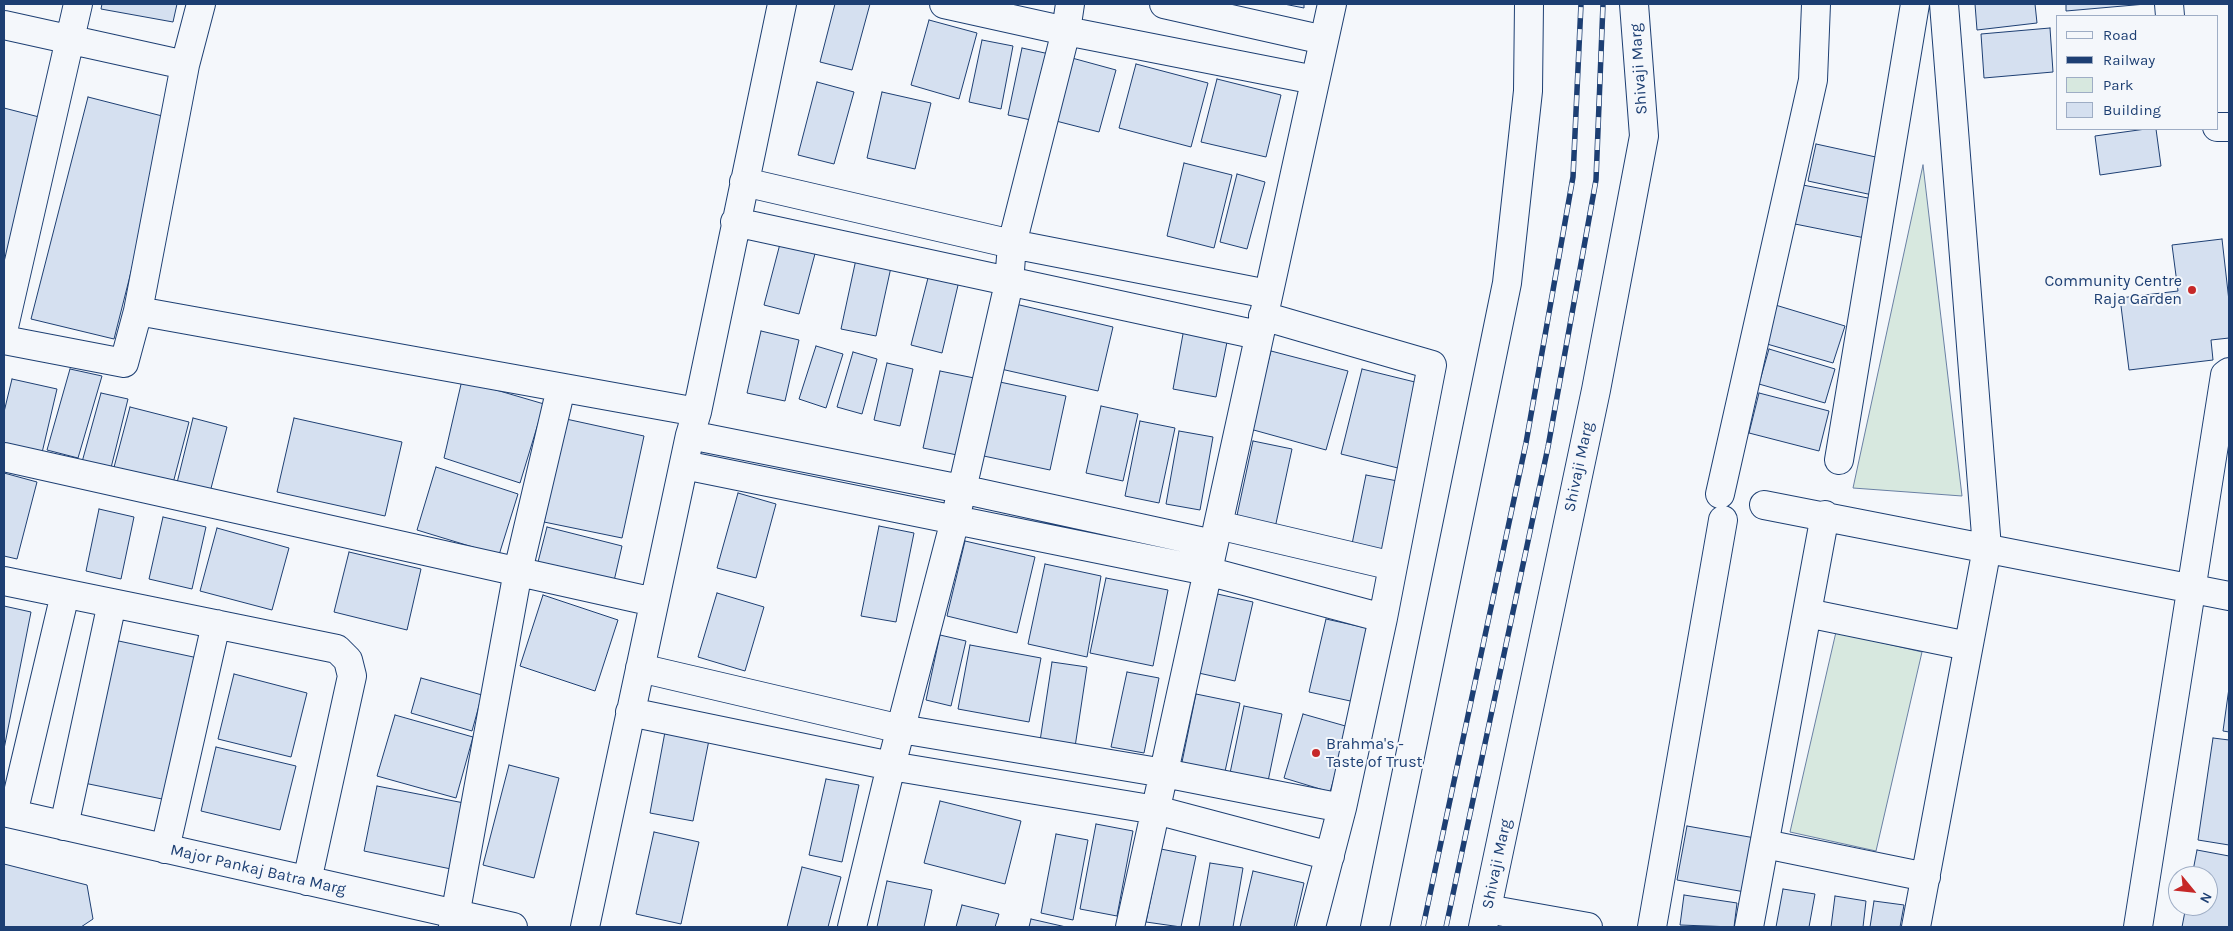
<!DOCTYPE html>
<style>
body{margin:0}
#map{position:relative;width:2233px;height:931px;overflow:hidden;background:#f4f7fb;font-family:Karla,sans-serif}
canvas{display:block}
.frame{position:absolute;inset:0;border:5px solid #1d3f73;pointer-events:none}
.legend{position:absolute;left:2056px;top:15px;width:162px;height:115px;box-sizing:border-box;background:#f4f7fb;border:1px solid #9eadc5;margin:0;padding:6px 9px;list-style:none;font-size:15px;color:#1d3f73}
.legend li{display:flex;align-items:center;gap:10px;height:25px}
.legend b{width:25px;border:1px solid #9eadc5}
.north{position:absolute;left:2168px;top:866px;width:50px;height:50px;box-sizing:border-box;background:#f4f7fb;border:1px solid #9eadc5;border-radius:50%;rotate:118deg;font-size:14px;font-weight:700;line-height:20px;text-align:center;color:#1d3f73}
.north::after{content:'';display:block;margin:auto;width:18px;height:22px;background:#c62828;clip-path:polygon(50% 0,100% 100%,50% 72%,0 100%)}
</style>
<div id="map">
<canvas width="2233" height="931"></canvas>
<div class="frame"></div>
<ul class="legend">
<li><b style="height:6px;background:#f4f7fb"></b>Road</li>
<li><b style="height:6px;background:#1d3f73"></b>Railway</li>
<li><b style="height:14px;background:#d7e8df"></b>Park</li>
<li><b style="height:14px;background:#d5e0f0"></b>Building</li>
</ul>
<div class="north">N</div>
</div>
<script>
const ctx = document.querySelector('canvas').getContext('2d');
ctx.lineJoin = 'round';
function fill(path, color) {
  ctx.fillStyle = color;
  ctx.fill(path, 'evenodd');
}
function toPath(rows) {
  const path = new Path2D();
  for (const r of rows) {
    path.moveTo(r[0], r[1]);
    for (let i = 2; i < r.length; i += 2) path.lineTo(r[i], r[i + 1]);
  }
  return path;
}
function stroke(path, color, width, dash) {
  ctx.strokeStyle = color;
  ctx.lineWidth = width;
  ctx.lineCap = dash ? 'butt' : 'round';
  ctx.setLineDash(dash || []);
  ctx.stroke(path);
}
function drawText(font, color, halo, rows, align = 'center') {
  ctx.font = font + ' Karla,sans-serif';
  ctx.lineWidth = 4;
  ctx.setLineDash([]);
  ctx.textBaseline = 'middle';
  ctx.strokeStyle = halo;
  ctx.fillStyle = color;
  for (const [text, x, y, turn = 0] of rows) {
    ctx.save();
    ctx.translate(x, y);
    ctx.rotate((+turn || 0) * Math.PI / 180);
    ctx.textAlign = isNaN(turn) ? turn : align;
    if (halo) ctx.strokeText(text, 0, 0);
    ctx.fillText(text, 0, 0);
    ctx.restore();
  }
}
const green = toPath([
 [1923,165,1962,496,1853,488,1923,165],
 [1836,632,1922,652,1876,851,1790,832,1836,632]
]);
const building = toPath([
 [102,4,177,4,173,22,101,9,102,4],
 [835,4,870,4,852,70,820,62,835,4],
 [1284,4,1304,4,1304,8,1284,4],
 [1975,4,2035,4,2037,23,1977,30,1975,4],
 [2066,4,2146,4,2066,11,2066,4],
 [929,20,977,33,959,99,911,85,929,20],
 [2050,28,2053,72,1984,78,1981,34,2050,28],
 [982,40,1013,46,1001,109,969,102,982,40],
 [1022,48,1054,55,1040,122,1008,115,1022,48],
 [1072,58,1116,70,1099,132,1056,121,1072,58],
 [1136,64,1208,83,1191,147,1119,128,1136,64],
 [1217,79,1281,95,1266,157,1201,142,1217,79],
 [817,82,854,92,834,164,798,155,817,82],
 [882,92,931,103,915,169,867,158,882,92],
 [88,97,170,118,114,339,31,319,88,97],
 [4,108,43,118,4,274,4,108],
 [2146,129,2156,129,2161,166,2100,175,2095,136,2146,129],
 [1816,144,1885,159,1877,196,1808,181,1816,144],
 [1184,163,1232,175,1214,248,1167,236,1184,163],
 [1237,174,1265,182,1247,249,1220,242,1237,174],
 [1803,185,1873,199,1865,238,1795,224,1803,185],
 [2222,239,2229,301,2229,338,2211,340,2213,360,2129,370,2120,298,2178,291,2172,245,2222,239],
 [781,240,816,250,799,314,764,305,781,240],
 [858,250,893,258,876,336,841,329,858,250],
 [929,274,959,281,942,353,911,345,929,274],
 [1007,302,1113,327,1098,391,992,367,1007,302],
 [1772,304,1845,326,1833,363,1760,342,1772,304],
 [1185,323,1229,332,1216,397,1173,389,1185,323],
 [761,331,799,340,785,401,747,393,761,331],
 [816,346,843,354,826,408,799,399,816,346],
 [1769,349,1835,369,1825,403,1759,384,1769,349],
 [1271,351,1348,371,1326,450,1250,429,1271,351],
 [853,352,877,359,862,414,837,407,853,352],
 [887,363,913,369,900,426,874,420,887,363],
 [70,369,102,376,78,458,47,450,70,369],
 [1362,369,1423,384,1402,469,1341,454,1362,369],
 [940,371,979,379,962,456,923,448,940,371],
 [12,379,57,389,41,457,4,448,4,412,12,379],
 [462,380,544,404,520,483,444,458,462,380],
 [995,381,1066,396,1050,470,979,455,995,381],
 [101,393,128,399,108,480,79,473,101,393],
 [1759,393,1829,411,1819,451,1749,433,1759,393],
 [1101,406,1138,414,1123,481,1086,473,1101,406],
 [130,407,189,422,172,487,113,471,130,407],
 [193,418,227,427,209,496,176,487,193,418],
 [294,418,402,442,385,516,277,492,294,418],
 [566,419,644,436,622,538,544,522,566,419],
 [1140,421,1175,428,1159,503,1125,496,1140,421],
 [1179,431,1213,437,1200,510,1166,504,1179,431],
 [1253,441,1292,449,1275,528,1236,520,1253,441],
 [436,467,518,494,499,555,417,530,436,467],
 [4,473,37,482,17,559,4,556,4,473],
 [1366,475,1403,482,1389,556,1351,549,1366,475],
 [738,493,776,504,756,578,717,568,738,493],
 [99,509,134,517,121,579,86,571,99,509],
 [163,517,206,527,192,589,149,579,163,517],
 [879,526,914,533,896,622,861,616,879,526],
 [547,527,622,546,614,581,538,562,547,527],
 [217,528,289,548,272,610,200,591,217,528],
 [965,541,1035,557,1017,633,947,616,965,541],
 [349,552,421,569,407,630,334,612,349,552],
 [1045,564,1101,576,1087,657,1028,644,1045,564],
 [1106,578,1168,590,1153,666,1090,653,1106,578],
 [717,593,764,607,745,671,698,657,717,593],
 [1213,593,1253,602,1235,681,1194,672,1213,593],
 [543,595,618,620,595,691,520,666,543,595],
 [4,606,31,612,4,749,4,606],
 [1326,619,1371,629,1355,702,1309,692,1326,619],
 [940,635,966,641,951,706,926,700,940,635],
 [114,640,198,658,167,800,84,783,114,640],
 [970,645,1041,658,1029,722,958,709,970,645],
 [1052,662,1087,667,1075,747,1040,741,1052,662],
 [1127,672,1159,678,1144,753,1111,747,1127,672],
 [234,674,307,693,291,757,218,739,234,674],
 [421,678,482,695,472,731,411,713,421,678],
 [2229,688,2229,732,2223,731,2229,688],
 [1196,694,1240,703,1224,776,1181,767,1196,694],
 [1244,706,1282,714,1267,786,1229,778,1244,706],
 [1303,714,1349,727,1330,792,1284,778,1303,714],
 [395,715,473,737,456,798,377,776,395,715],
 [665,732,709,740,693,821,650,813,665,732],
 [2213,738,2229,740,2229,845,2198,840,2213,738],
 [216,747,296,766,280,830,201,811,216,747],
 [509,765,559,778,534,878,483,865,509,765],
 [826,779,859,785,842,862,809,855,826,779],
 [377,786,464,803,451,869,364,851,377,786],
 [940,801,1021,821,1005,884,924,863,940,801],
 [1096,824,1133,831,1117,916,1080,909,1096,824],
 [1687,826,1755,838,1745,892,1677,880,1687,826],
 [654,832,699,842,681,924,636,914,654,832],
 [1056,834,1088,840,1073,920,1041,913,1056,834],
 [1161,849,1196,856,1181,927,1146,922,1161,849],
 [2197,850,2229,856,2229,927,2182,927,2186,906,2208,906,2208,876,2192,876,2197,850],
 [1210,863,1243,868,1233,927,1199,927,1210,863],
 [4,864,87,885,93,919,81,927,4,927,4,864],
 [802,867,841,877,828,927,787,927,802,867],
 [1253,871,1304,883,1294,927,1240,927,1253,871],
 [887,881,932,890,924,927,877,927,887,881],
 [1783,889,1815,894,1809,927,1776,927,1783,889],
 [1684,895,1737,903,1734,927,1680,925,1684,895],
 [1835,896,1866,901,1863,927,1831,927,1835,896],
 [1874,901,1904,905,1900,927,1870,927,1874,901],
 [962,905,999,914,995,927,956,927,962,905],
 [1031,919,1066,927,1029,927,1031,919]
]);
const street = toPath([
 [201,4,185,65,138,311,697,412],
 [944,4,1066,31,1315,80],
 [1164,4,1324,40],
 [2169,4,2170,16],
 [4,25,185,65],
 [2217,127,2229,127],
 [744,182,1012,244,1268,294],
 [735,222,1258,335],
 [4,327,78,4],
 [4,340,124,363,138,311],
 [690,435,961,489,1213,544],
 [4,457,654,602],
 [1839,460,1915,4],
 [1720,494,1813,80,1816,4],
 [1764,505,2229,596],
 [1218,525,1393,566,1432,365,1263,316],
 [4,581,337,649,348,660,352,676,307,881],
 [1807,613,1968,646],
 [1383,618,1393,566],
 [640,668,901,729,1164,773,1342,808,1383,618,1207,571,684,465],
 [630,712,891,766,1156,810,1330,856],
 [4,812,513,927],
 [13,814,65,594],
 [64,826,112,603],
 [1765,844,1926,877],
 [165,849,216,624],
 [1487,909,1588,927],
 [453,927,518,571,561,388],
 [585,927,690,435,697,412,782,4],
 [852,927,891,766,955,520,1009,283,1012,244,1066,31,1070,4],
 [1130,927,1332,4],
 [1311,927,1342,808],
 [1652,927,1723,520],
 [1749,927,1825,515],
 [1916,927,1987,548,1944,4],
 [2138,927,2225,375,2229,372]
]);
const secondary = toPath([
 [1375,927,1507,283,1528,91,1529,4],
 [1483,927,1596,390,1644,136,1634,4]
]);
const rail = toPath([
 [1423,927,1526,443,1573,177,1581,4],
 [1446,927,1548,447,1596,180,1603,4]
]);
const markers = [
 [2192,290,5,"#c62828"],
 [1316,753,5,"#c62828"]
];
const streetNames = [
 ["Shivaji Marg",1639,69,-94],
 ["Shivaji Marg",1579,467,-78],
 ["Shivaji Marg",1497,864,-78],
 ["Major Pankaj Batra Marg",258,870,13]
];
const poiNames = [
 ["Community Centre",2182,281],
 ["Raja Garden",2182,299],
 ["Brahma's -",1326,744,"left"],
 ["Taste of Trust",1326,762,"left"]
];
fill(green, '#d7e8df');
stroke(green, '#687fa3', 1);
fill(building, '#d5e0f0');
stroke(building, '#1d3f73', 1);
stroke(street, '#1d3f73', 30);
stroke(secondary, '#1d3f73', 30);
stroke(street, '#f4f7fb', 28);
stroke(secondary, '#f4f7fb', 28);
stroke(rail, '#1d3f73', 5.5);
stroke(rail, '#f4f7fb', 4, [11]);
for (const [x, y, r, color] of markers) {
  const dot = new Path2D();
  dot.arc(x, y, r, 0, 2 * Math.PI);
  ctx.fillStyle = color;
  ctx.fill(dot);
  stroke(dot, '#f4f7fb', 2);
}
drawText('16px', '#1d3f73', '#f4f7fb', streetNames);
drawText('16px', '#1d3f73', '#f4f7fb', poiNames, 'right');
</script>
